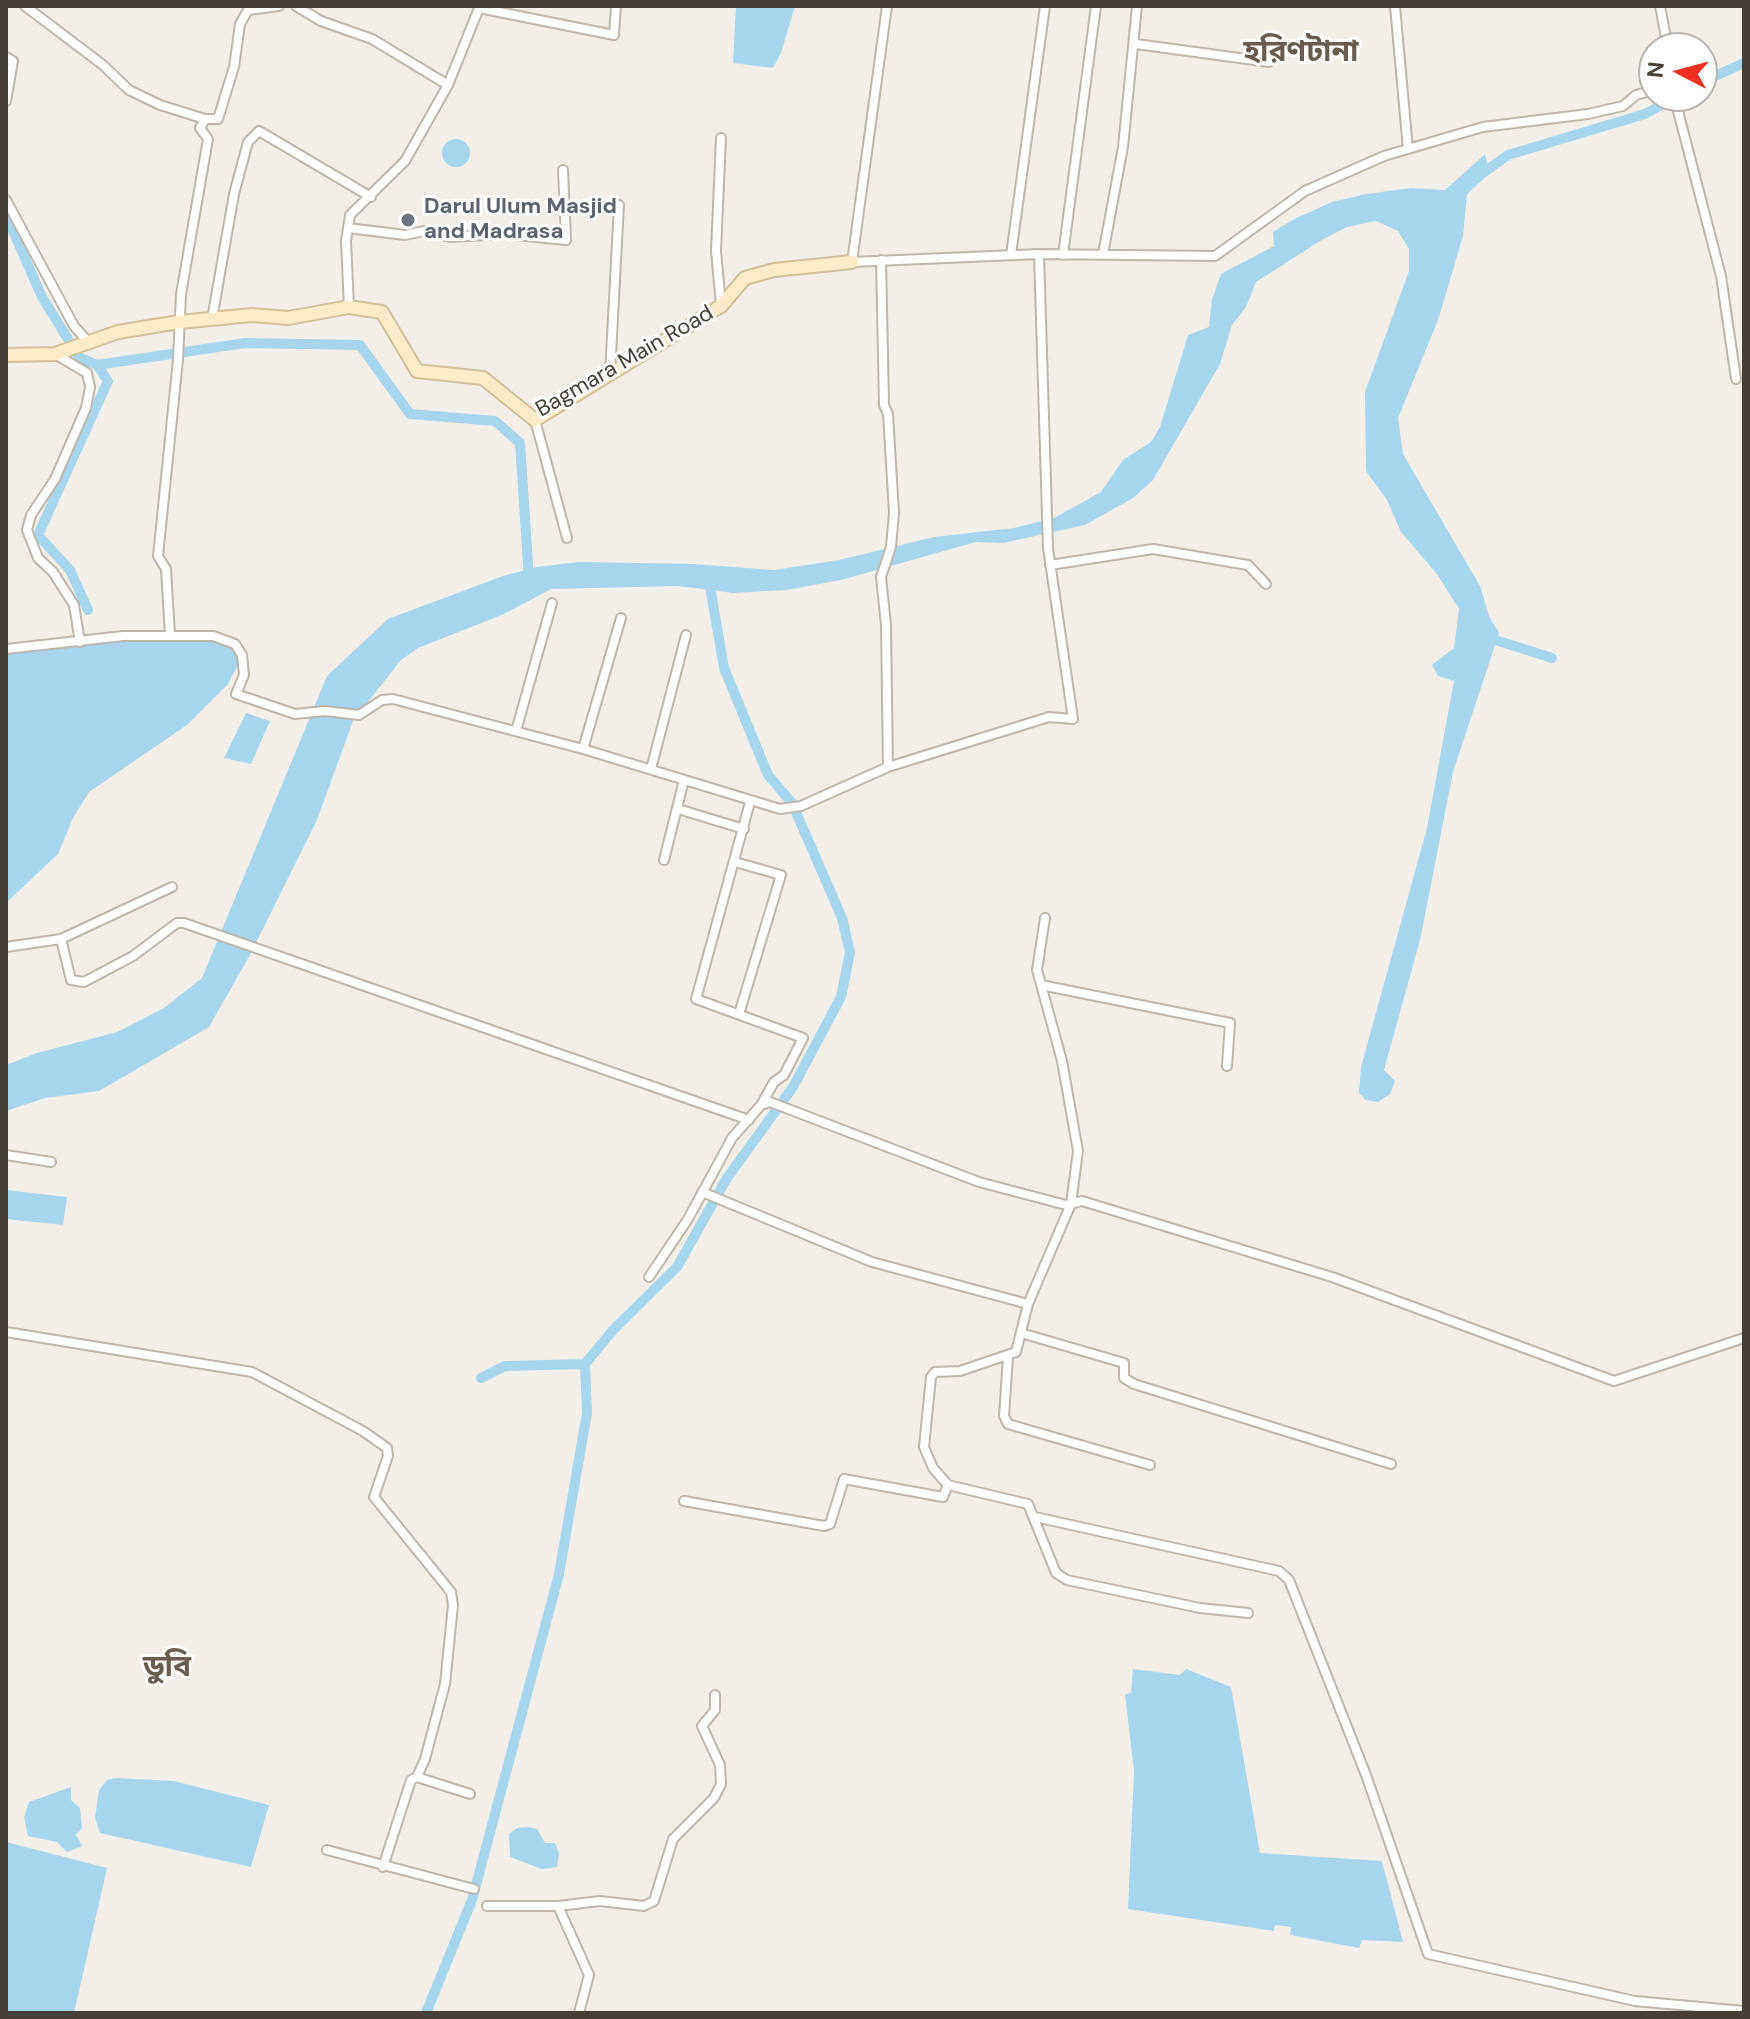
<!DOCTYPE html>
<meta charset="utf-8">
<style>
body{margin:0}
#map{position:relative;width:1750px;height:2019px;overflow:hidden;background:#f3efe8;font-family:"DM Sans",sans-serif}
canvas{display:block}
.frame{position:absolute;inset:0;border:8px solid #463f37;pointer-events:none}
.north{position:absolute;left:1638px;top:32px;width:80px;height:80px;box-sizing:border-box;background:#fff;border:2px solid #b5b2af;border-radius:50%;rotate:276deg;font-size:22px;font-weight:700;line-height:32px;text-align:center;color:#463f37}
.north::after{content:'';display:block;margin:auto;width:28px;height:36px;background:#f23020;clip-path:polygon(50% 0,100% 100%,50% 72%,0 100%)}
</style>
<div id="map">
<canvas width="1750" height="2019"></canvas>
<div class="frame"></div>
<div class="north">N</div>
</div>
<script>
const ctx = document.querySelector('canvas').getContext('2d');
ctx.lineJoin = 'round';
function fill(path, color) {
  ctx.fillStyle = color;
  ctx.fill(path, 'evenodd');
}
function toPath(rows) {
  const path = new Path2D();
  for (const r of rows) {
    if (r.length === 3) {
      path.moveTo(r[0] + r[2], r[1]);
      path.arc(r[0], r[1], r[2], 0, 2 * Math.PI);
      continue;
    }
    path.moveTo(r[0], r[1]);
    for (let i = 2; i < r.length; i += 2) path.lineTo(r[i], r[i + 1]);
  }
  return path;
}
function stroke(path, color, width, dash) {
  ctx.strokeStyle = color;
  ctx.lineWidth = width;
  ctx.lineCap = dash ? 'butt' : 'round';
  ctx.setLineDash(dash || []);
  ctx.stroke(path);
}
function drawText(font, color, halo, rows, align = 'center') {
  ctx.font = font + ' "DM Sans","Noto Sans Bengali",sans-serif';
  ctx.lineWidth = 6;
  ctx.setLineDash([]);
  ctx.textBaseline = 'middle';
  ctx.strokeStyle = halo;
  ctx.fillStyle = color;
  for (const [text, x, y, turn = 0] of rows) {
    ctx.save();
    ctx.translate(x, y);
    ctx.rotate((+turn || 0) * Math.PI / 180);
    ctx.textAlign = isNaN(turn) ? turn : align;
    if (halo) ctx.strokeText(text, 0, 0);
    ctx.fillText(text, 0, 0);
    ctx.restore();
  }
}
const water = toPath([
 [736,6,795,6,781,53,773,68,733,63],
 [456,153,14],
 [1485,154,1490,173,1467,194,1463,236,1438,320,1398,418,1403,454,1480,586,1489,616,1499,633,1453,772,1420,940,1384,1070,1395,1081,1390,1094,1378,1102,1366,1100,1359,1093,1361,1067,1427,828,1454,681,1438,676,1432,665,1454,648,1459,609,1437,574,1401,532,1387,500,1366,471,1365,392,1409,271,1409,249,1398,231,1376,221,1347,227,1320,241,1256,282,1246,307,1232,325,1220,364,1153,480,1133,498,1085,525,1003,543,976,542,841,580,786,590,733,593,678,586,551,589,504,614,418,648,401,660,353,721,317,820,250,955,209,1027,99,1091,45,1098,6,1111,6,1065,37,1053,117,1032,164,1008,202,978,327,676,388,619,503,576,537,567,579,562,694,564,774,570,839,560,934,537,1014,528,1054,518,1101,492,1123,460,1151,442,1160,427,1188,335,1209,327,1212,299,1221,274,1274,246,1273,232,1294,219,1332,202,1366,194,1411,188,1445,190],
 [127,639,208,639,232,646,240,661,228,684,187,725,89,792,73,818,58,854,6,903,6,651],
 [246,713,270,721,251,764,224,758],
 [6,1190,67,1197,63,1225,6,1219],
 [1133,1669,1180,1675,1186,1669,1231,1687,1260,1853,1382,1861,1403,1942,1362,1940,1359,1948,1290,1935,1291,1927,1275,1925,1274,1931,1128,1909,1134,1771,1125,1694,1131,1693],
 [115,1778,174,1781,269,1805,251,1867,100,1833,95,1818,99,1790,107,1780],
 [71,1787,71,1800,80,1808,82,1828,76,1835,82,1846,67,1852,57,1842,28,1836,24,1817,29,1802],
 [528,1827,537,1829,545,1843,555,1843,559,1853,557,1867,542,1869,510,1857,509,1834,517,1828],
 [6,1842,107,1868,74,2013,6,2013]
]);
const canal = toPath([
 [1702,82,1744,63],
 [1480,175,1508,155,1645,114,1677,96],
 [6,215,42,297,79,357,97,365,108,381,38,535,70,570,88,610],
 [97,365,245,343,360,345,410,414,495,421,520,443,529,579],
 [1486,637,1552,658],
 [481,1378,505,1366,585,1364],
 [426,2013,472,1900,559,1574,587,1413,585,1364,613,1330,677,1267,727,1178,793,1087,841,997,850,952,842,918,792,803,768,775,724,668,709,581]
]);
const street = toPath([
 [25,6,103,65,129,90,160,105,205,119],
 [296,6,321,21,372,39,448,85],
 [887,6,852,262,1039,254,1215,256,1305,191,1384,156,1483,127,1588,114,1623,106,1636,95,1654,90],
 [1395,6,1408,149],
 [1660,6,1668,48],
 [1136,44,1269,62],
 [6,57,13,61,6,101],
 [1674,96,1721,276,1736,379],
 [6,200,74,326,90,344],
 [348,228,405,235,424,231,450,237,506,234,566,240,563,170],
 [1103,254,1123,147,1137,6],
 [1011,255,1045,6],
 [1063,255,1096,6],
 [881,260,884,405,888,414,894,513,891,547,881,577,886,625,888,767],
 [721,305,716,251,721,138],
 [349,307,346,241,350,215,405,161,448,85,479,8,614,35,616,6],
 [212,319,234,194,248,142,259,131,371,197],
 [55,354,87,373,90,387,86,408,55,479,31,515,27,530,38,558,53,572,74,605,80,642],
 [610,374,619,205],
 [535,420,567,538],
 [1050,565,1153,549,1248,565,1266,584],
 [170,635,166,569,158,556,178,360,181,294,208,139,200,128,205,119,218,119,234,67,240,24,248,10,279,6],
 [6,649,123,636,213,636,235,644,242,655,244,675,236,694,295,714,325,711,359,715,382,700,393,699,583,749,780,809,801,806,888,767,1049,717,1073,719,1048,548,1039,254],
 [516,731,552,603],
 [583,749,621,618],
 [651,769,686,635],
 [750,802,696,999,803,1038,784,1075,774,1082,761,1105],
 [678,809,744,829],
 [664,860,684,780],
 [735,862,781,875,739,1014],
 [61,939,71,980,84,982,133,956,177,923,184,923,749,1120],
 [6,947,61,939,172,887],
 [1041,985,1230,1023,1227,1066],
 [6,1155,51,1162],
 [702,1192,872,1262,1028,1304,1071,1204,1078,1151,1062,1061,1037,970,1045,918],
 [649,1277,688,1219,732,1138,761,1105,770,1102,979,1182,1066,1205,1082,1201,1332,1277,1614,1381,1744,1338],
 [1028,1304,1016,1352,960,1371,935,1372,931,1377,924,1447,933,1468,948,1485,1028,1504,1056,1573,1067,1580,1200,1608,1248,1613],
 [6,1332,252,1372,363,1431,387,1448,388,1456,374,1497,451,1592,453,1605,445,1684,425,1759,417,1777,411,1780,383,1867],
 [1021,1333,1124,1363,1124,1378,1134,1384,1391,1464],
 [1008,1357,1004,1416,1008,1424,1150,1465],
 [684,1501,824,1526,830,1524,844,1479,943,1497,948,1485],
 [1035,1517,1279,1571,1289,1580,1366,1775,1428,1954,1635,2001,1744,2011],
 [417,1777,470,1794],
 [327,1850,474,1889],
 [487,1906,558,1906,589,1975,579,2013],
 [558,1906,600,1901,644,1906,654,1901,673,1839,714,1798,721,1784,720,1765,702,1726,715,1710,715,1695]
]);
const secondary = toPath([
 [6,355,55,354,118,332,179,322,252,315,288,318,349,307,382,312,417,371,483,378,535,420,721,306,745,278,774,270,852,262]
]);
const markers = [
 [408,220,8,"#6b7280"]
];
const worshipNames = [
 ["Darul Ulum Masjid",424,207],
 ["and Madrasa",424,232]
];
const streetNames = [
 ["Bagmara Main Road",625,362,-30]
];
const districtNames = [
 ["হরিণটানা",1301,53],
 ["ডুবি",167,1668]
];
fill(water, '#a6d6ee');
stroke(canal, '#a6d6ee', 10);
stroke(street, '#beb6ab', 12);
stroke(secondary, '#d2bf99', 16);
stroke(street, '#fff', 8);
stroke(secondary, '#fdecc8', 12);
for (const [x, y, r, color] of markers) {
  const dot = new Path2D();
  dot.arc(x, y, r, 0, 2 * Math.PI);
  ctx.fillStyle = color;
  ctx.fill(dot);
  stroke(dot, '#fff', 3);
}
drawText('bold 22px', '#5b616d', '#fff', worshipNames, 'left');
drawText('22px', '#463f37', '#fff', streetNames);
drawText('bold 30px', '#695c4e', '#fff', districtNames);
</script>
